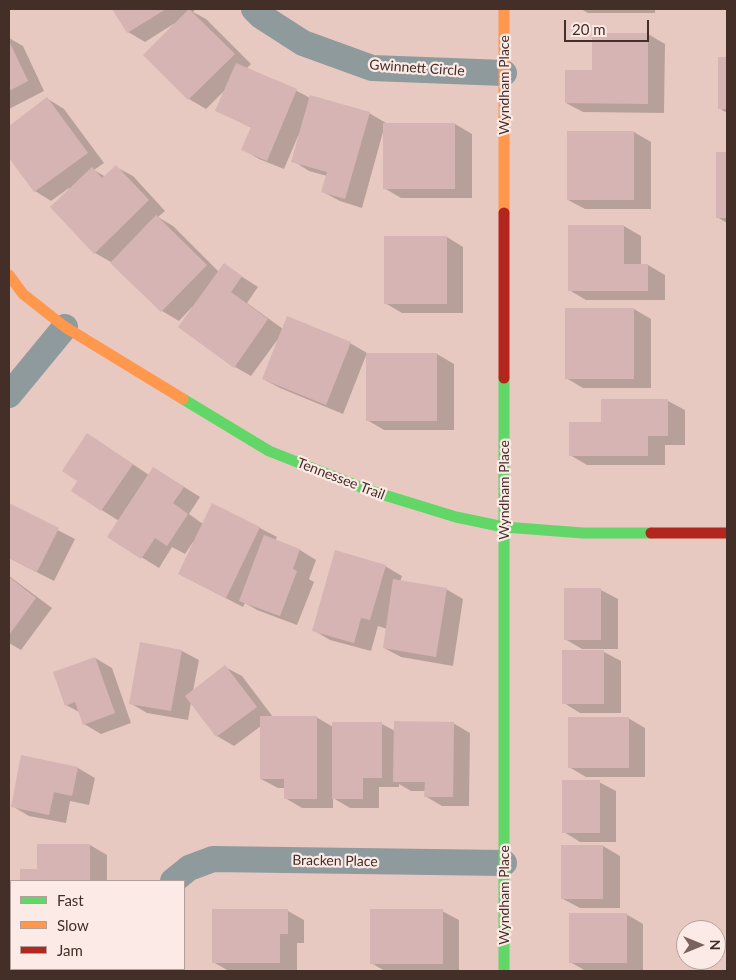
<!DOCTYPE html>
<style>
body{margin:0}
#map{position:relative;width:736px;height:980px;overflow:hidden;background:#e7c9c1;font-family:Lato,sans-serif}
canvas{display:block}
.frame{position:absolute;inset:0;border:10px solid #432e28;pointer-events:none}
.legend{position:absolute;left:10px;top:880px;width:175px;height:90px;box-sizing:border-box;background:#fceae6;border:1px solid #b29f9a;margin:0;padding:6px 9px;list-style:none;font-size:15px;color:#432e28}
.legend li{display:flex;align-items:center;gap:10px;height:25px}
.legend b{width:25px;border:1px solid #b29f9a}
.north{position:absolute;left:676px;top:920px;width:50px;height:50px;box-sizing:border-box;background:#fceae6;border:1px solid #b29f9a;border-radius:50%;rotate:90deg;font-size:14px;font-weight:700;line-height:20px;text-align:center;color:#432e28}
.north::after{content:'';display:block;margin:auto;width:18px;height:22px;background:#7c645e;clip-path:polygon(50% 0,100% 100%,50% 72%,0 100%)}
.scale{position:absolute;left:564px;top:20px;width:85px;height:22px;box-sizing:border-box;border:2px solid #432e28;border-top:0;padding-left:6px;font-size:15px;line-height:18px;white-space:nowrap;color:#432e28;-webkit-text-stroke:4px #fceae6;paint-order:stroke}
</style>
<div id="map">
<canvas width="736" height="980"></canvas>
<div class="frame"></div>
<ul class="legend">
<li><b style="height:6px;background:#63d668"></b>Fast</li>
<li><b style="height:6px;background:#ff974d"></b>Slow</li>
<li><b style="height:6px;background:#b3261e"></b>Jam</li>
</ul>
<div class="north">N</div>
<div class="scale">20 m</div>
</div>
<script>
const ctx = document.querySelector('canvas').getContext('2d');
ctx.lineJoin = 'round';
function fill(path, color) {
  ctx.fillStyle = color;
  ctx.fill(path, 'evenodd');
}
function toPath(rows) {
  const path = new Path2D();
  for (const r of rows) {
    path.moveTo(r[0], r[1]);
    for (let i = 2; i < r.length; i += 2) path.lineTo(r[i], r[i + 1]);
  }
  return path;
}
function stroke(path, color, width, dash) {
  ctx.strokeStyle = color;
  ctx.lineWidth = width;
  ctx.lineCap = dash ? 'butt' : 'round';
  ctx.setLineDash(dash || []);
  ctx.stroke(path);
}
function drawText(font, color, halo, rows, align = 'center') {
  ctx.font = font + ' Lato,sans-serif';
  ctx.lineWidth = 4.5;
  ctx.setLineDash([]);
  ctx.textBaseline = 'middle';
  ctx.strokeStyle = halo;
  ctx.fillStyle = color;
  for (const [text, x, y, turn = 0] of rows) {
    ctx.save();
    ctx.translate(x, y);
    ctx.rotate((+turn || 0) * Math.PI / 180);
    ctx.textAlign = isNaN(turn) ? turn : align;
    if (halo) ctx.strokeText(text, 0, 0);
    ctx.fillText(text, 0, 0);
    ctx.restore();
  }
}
const shadow = toPath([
 [113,9,196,9,193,12,206,19,251,64,246,69,297,91,310,98,369,113,386,123,386,124,455,124,472,134,472,198,401,198,384,188,383,132,362,208,340,201,323,192,327,176,309,171,293,161,300,137,298,136,284,169,259,159,243,149,252,128,217,111,226,89,206,109,189,99,145,55,175,23,145,42,128,32],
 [581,9,655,9,655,13,588,13],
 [648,34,665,44,664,113,583,112,566,103],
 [9,38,23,46,44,91,9,109],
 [719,59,727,59,727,113,719,108],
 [48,99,64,109,104,163,94,170,106,177,116,167,133,176,165,211,158,217,173,226,219,272,224,265,258,287,247,303,283,329,350,343,367,353,343,414,280,388,263,379,278,339,251,376,235,367,192,307,179,321,162,311,111,262,95,253,69,188,51,201,35,191,9,156,9,127],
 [634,132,651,142,651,209,585,209,568,200],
 [717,154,727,154,727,223,717,217],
 [569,226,624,226,641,236,641,265,648,265,665,275,665,300,586,300,569,290],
 [447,237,463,247,463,313,402,313,385,303],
 [634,309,651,319,651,388,583,388,566,378],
 [367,354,437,354,454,364,454,430,384,430,367,420],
 [602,401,668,401,685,410,685,445,665,445,665,465,587,465,570,455,602,423],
 [104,445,149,475,154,468,200,497,189,514,203,524,213,505,260,528,277,537,275,541,300,550,316,560,309,579,314,582,297,625,257,610,245,603,243,607,179,574,194,543,193,542,185,554,172,547,159,568,109,537,119,521,72,491],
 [9,505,75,539,54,581,9,558],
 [385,566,402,576,400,582,446,589,463,599,453,666,401,657,384,648,387,629,378,626,371,651,330,640,313,630],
 [9,576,52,608,21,650,9,643],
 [601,590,618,599,618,649,582,649,565,639],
 [141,643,182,651,199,660,193,691,225,667,242,676,273,717,316,717,333,727,382,724,395,731,453,723,470,733,469,806,442,806,425,796,426,791,411,791,399,784,399,787,379,787,379,808,350,808,333,798,333,808,302,808,285,798,285,788,278,788,261,779,261,726,234,746,217,736,191,702,188,720,147,713,130,703],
 [604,652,621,661,621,713,580,713,564,703],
 [95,658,112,668,131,723,101,734,84,724,81,713,66,705],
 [628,718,645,728,645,777,586,777,569,767],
 [22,756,78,768,95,778,89,805,70,801,66,823,29,816,12,806],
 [599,782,616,791,616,842,580,842,564,832],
 [90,845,107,855,107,881,22,881,22,871,38,871],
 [603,846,620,856,620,908,580,908,563,899],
 [288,911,304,920,304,943,297,943,297,971,229,971,213,962],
 [442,911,459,920,459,971,385,971,371,963],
 [626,914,643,924,643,971,586,971,570,962],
 [33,969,97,969,97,971,37,971]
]);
const building = toPath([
 [112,9,166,9,127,33],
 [189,9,235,54,188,100,143,55],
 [592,33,648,33,648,104,565,103,565,70,592,70],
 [9,41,28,81,9,91],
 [718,57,727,57,727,109,718,109],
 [236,63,297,89,267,161,241,150,251,127,215,111],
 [310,95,370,112,345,199,321,192,327,172,291,162],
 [47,97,88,153,34,192,9,158,9,126],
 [383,123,455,123,455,189,383,189],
 [567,131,634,131,634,200,567,200],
 [716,152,727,152,727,218,716,218],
 [116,165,149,200,94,254,50,207,92,167,102,178],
 [156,215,207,265,161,312,110,263],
 [568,225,624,225,624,264,648,264,648,291,568,291],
 [384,236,447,236,447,304,384,304],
 [224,263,242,276,231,292,268,319,234,368,178,327],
 [565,308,634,308,634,379,565,379],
 [287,316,351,342,326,405,262,379],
 [366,353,437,353,437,421,366,421],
 [601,399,668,399,668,436,648,436,648,456,569,456,569,422,601,422],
 [87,433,133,464,101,511,71,491,77,481,62,471],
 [153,467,184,487,173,503,188,514,167,546,155,538,141,559,107,537],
 [9,503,59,528,37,572,9,558],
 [212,503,260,527,226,598,178,574],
 [264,535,300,549,293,569,297,571,280,616,239,601],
 [335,550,386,565,370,620,361,618,354,643,312,631],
 [9,577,36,598,9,635],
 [393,579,447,588,436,657,383,648],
 [564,588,601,588,601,640,564,640],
 [140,642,182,650,171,711,129,704],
 [562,650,604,650,604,704,562,704],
 [95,657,115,713,83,725,75,702,65,706,53,672],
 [225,665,257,707,216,737,185,696],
 [260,716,317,716,317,799,284,799,284,779,260,779],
 [568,717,629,717,629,768,568,768],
 [394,721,454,722,453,797,424,797,425,782,393,782],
 [332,722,382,722,382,778,363,778,363,799,332,799],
 [21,755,78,767,72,796,54,792,49,815,11,807],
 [562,780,600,780,600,833,562,833],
 [37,844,90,844,90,881,20,881,20,869,37,869],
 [561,845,603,845,603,899,561,899],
 [212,909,288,909,288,934,280,934,280,963,212,963],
 [370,909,443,909,443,964,370,964],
 [569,913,627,913,627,963,569,963]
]);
const street = toPath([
 [254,9,261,16,303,43,372,68,504,73],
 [9,395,65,327],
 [173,881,189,868,213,859,504,863],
 [156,971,156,969]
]);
const fast = toPath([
 [504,378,504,971],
 [183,399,269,451,368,490,456,517,504,527,583,533,651,533]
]);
const slow = toPath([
 [504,9,504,213],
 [9,275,23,294,65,327,183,399]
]);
const jam = toPath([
 [504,213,504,378],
 [651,533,727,533]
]);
const streetNames = [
 ["Gwinnett Circle",417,68,4],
 ["Wyndham Place",504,85,-90],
 ["Tennessee Trail",341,479,21],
 ["Wyndham Place",504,490,-90],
 ["Bracken Place",335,861,1],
 ["Wyndham Place",504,895,-90]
];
fill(shadow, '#0003');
fill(building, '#d6b4b3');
stroke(street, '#8f9a9c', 26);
stroke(fast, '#63d668', 11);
stroke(slow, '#ff974d', 11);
stroke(jam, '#b3261e', 11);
drawText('14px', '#432e28', '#fceae6', streetNames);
</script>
